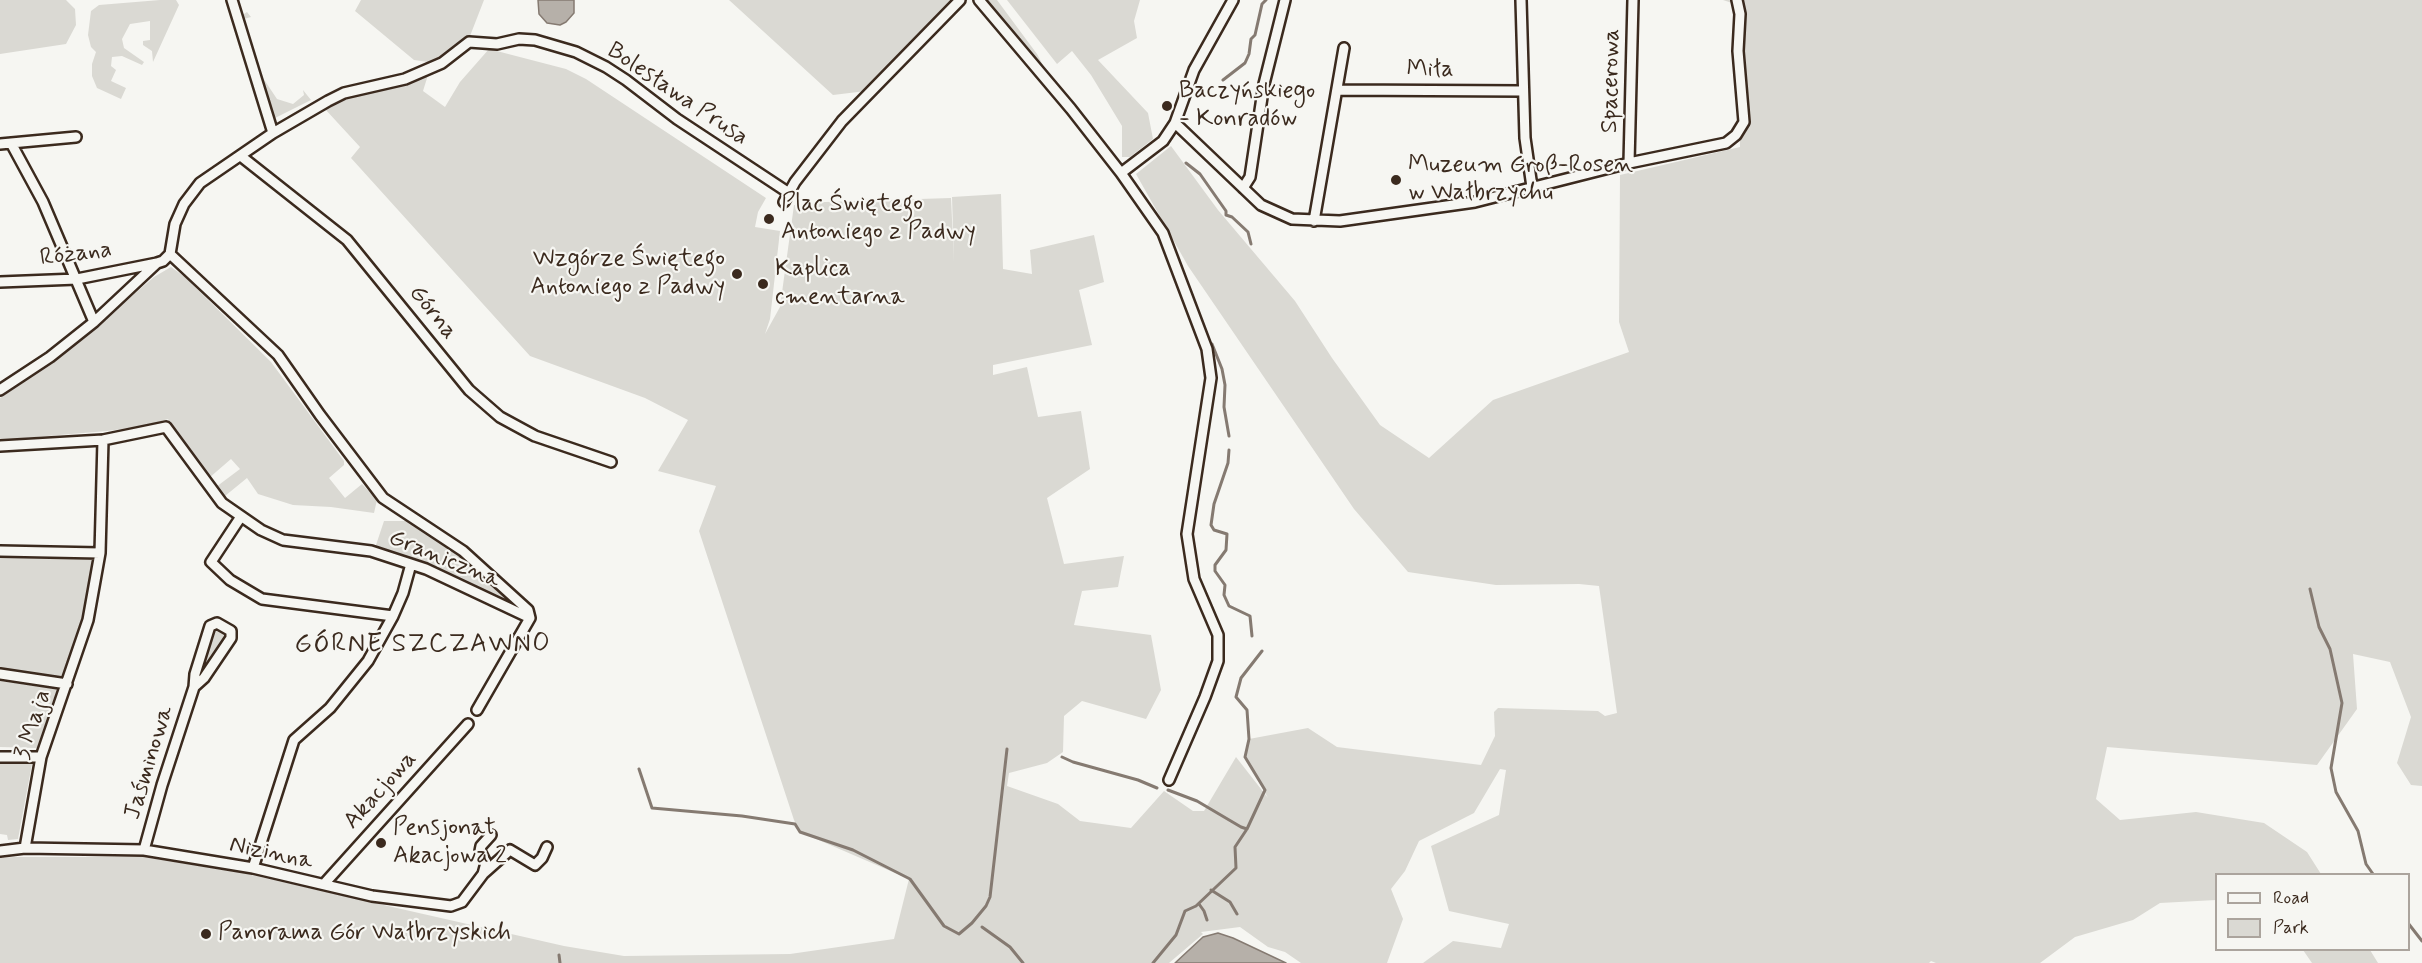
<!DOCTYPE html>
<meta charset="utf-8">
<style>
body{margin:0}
#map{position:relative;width:2422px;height:963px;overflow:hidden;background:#f6f6f2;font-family:Mynerve,sans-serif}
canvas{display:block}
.legend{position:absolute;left:2215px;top:873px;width:195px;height:78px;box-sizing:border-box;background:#f6f6f2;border:2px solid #aba49d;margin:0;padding:8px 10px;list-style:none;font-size:18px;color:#3b2a1e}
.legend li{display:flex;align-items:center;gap:12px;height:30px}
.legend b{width:30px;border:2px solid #aba49d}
</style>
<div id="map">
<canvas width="2422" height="963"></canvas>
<ul class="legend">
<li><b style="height:8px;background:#f6f6f2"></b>Road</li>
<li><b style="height:16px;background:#dad9d3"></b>Park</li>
</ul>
</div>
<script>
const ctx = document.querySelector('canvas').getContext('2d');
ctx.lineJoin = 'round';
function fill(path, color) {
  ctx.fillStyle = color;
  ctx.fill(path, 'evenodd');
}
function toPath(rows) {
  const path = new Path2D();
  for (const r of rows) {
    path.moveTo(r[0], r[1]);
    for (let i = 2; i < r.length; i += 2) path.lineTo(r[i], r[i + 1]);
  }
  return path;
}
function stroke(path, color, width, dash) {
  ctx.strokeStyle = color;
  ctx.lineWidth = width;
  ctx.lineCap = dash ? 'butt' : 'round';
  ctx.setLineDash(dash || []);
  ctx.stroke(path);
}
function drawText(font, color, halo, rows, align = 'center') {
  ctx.font = font + ' Mynerve,sans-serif';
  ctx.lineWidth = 4.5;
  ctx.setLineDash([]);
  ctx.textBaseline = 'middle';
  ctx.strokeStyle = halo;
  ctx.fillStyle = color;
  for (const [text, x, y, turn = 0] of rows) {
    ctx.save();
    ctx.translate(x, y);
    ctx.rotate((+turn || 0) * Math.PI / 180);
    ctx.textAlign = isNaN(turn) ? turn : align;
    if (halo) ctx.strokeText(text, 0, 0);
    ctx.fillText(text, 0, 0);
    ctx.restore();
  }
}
const green = toPath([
 [0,0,66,0,75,9,76,25,66,44,0,54],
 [160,0,176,0,179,5,153,62,152,51,143,45,143,41,150,40,150,21,130,24,122,39,124,48,144,62,142,65,122,56,112,57,111,66,116,70,111,81,126,88,121,99,97,88,92,76,92,64,96,52,91,47,88,35,91,11,99,5],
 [361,0,484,0,470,36,442,58,428,62,414,60,355,11],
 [729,0,956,0,866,91,833,95],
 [987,0,997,0,1037,54,1045,69],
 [1007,0,1140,0,1134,21,1137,38,1098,60,1148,113,1153,139,1130,157,1122,157,1122,126,1091,75,1072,51,1057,64],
 [1723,0,2422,0,2422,786,2411,785,2397,763,2411,717,2390,662,2353,654,2357,709,2317,765,2107,747,2096,799,2120,820,2196,812,2264,823,2307,852,2321,874,2216,874,2216,900,2160,903,2133,920,2075,937,2040,963,1936,963,1931,961,1929,963,1423,963,1453,941,1501,948,1509,924,1449,911,1431,846,1499,815,1506,770,1500,769,1474,813,1419,841,1405,871,1391,889,1403,919,1387,963,1301,963,1285,952,1268,947,1240,927,1201,932,1203,934,1169,963,0,963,0,858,14,857,143,857,243,873,564,946,624,956,790,954,894,939,909,879,800,832,794,820,699,531,716,486,658,471,688,420,645,398,530,356,351,158,360,147,325,109,331,104,341,99,393,87,428,75,423,91,445,107,460,82,489,49,566,69,586,79,766,198,758,212,755,227,780,231,770,319,765,334,780,307,794,205,825,202,951,198,954,262,952,197,1001,194,1003,269,1032,274,1030,250,1094,235,1104,282,1079,290,1092,345,993,365,993,375,1027,367,1038,417,1081,411,1090,469,1047,498,1064,564,1124,556,1118,587,1082,591,1074,625,1151,635,1161,690,1146,719,1082,701,1064,716,1063,752,1047,763,1009,773,1007,786,1058,804,1080,821,1131,828,1164,791,1193,811,1204,811,1236,757,1268,798,1245,757,1249,739,1308,728,1337,747,1481,765,1495,736,1494,712,1498,708,1598,711,1605,716,1617,713,1599,586,1579,584,1496,585,1408,572,1354,509,1188,266,1136,174,1171,146,1218,210,1295,301,1332,358,1380,425,1429,458,1493,400,1629,352,1619,322,1620,175,1740,147,1738,5],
 [247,12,251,17,244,19,255,56,261,75,277,99,293,104,304,95,303,90,311,100,275,118,241,16],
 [171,267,185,277,271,362,344,461,344,465,329,478,345,498,362,484,377,500,374,513,331,507,293,505,258,494,247,478,225,496,216,487,240,469,231,459,209,478,168,419,145,426,107,431,0,440,0,398,71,348,154,277],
 [384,521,409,521,465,558,522,610,507,601,434,567,375,548],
 [0,556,90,558,93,564,84,619,68,671,60,677,0,669],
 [219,628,227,634,226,639,199,675,209,651,206,648,212,632],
 [0,681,57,689,37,748,0,747],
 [0,764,32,764,18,839,8,840,7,835,0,834],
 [2303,950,2370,950,2378,963,2312,963]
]);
const water = toPath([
 [538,0,574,0,574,13,566,22,560,25,547,23,539,14,538,0],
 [1218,933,1233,938,1286,963,1175,963,1203,937,1218,933]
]);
const stream = toPath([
 [1223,80,1245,63,1249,54,1251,39,1255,35,1262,4,1266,0],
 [1186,163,1200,174,1226,211,1226,215,1232,217,1248,232,1251,244],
 [1212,344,1222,369,1225,385,1224,407,1229,436],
 [1229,450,1228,463,1214,504,1211,525,1214,530,1227,534,1226,550,1215,565,1215,571,1225,585,1224,595,1229,606,1250,616,1252,636],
 [2310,589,2319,627,2330,649,2342,703,2331,768,2336,792,2358,831,2366,864,2373,874],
 [1062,757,1073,762,1138,780,1157,788],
 [639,769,652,808,742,816,795,824,800,832,853,850,910,879,944,926,959,934,972,923,986,906,990,897,1007,749],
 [1168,790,1197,801,1241,827,1247,829],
 [1211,890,1230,902,1237,914],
 [1199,904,1204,911,1207,920],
 [2408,923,2422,941],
 [982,927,1010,947,1023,963],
 [559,955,560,963],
 [1153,963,1176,935,1185,911,1196,906,1236,868,1235,847,1247,829,1265,790,1245,757,1249,739,1247,710,1236,697,1241,678,1262,651]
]);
const street = toPath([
 [232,0,273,133],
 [979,0,1071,109,1121,173,1163,233,1207,349,1211,378,1187,534,1194,579,1218,635,1218,661,1205,697,1169,780],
 [1521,0,1525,138,1532,187],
 [1337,90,1523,91],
 [1175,123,1261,205,1292,219,1340,221,1475,202,1629,163,1726,143,1736,135,1744,122,1738,51,1740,14,1737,0],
 [11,143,43,202,94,322],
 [0,144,76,137],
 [242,157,347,240,469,390,500,417,535,436,611,462],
 [1629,163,1633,0],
 [1121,173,1163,141,1175,123,1194,70,1233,0],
 [1243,188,1250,177,1264,84,1285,0],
 [784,202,795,182,842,121,960,0],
 [1314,221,1344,48],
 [170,254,278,355,320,415,383,498,463,551,528,610,530,618],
 [0,282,77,279,157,263],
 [0,390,50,357,94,322,157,263,163,261,170,254,175,224,184,204,200,183,273,133,328,101,344,93,405,79,442,63,469,42,497,44,519,39,535,40,576,52,606,67,626,80,677,119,789,193],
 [0,446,103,440,166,427,222,503,261,530,283,540,371,551,426,569,530,618,477,710],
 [240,518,211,562,230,580,262,599,393,616],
 [0,551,100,553],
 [0,674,67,684],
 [0,757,41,757],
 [25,848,41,757,88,620,100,553,103,440],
 [144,850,162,785,194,687,195,674,210,626,217,623,231,631,231,638,204,678,194,687],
 [0,851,25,848,144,850,253,868,372,896,451,906,462,902,483,874,510,850,535,865,542,858,547,847],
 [253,868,294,740,330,708,368,661,393,616,403,593,411,564],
 [483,874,486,863,480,851,481,846,491,835],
 [324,884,468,724]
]);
const markers = [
 [1167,106,6,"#3b2a1e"],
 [1396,180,6,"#3b2a1e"],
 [769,219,6,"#3b2a1e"],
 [737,274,6,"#3b2a1e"],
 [763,284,6,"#3b2a1e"],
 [381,843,6,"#3b2a1e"],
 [206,934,6,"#3b2a1e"]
];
const streetNames = [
 ["Miła",1430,71],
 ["Spacerowa",1612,81,-89],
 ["Bolesława Prusa",677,95,34],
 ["Różana",76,255,-7],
 ["Górna",432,313,51],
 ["Graniczna",444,560,22],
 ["3 Maja",34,725,-72],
 ["Jaśminowa",150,763,-73],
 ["Akacjowa",381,791,-48],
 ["Nizinna",271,854,12]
];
const poiNames = [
 ["Baczyńskiego",1179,92],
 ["- Konradów",1179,120],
 ["Muzeum Groß-Rosen",1408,166],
 ["w Wałbrzychu",1408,194],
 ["Plac Świętego",781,205],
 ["Antoniego z Padwy",781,233],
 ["Wzgórze Świętego",725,260,"right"],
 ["Antoniego z Padwy",725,288,"right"],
 ["Kaplica",775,270],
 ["cmentarna",775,298],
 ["Pensjonat",393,829],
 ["Akacjowa 2",393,857],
 ["Panorama Gór Wałbrzyskich",218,934]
];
const neighbourhoodNames = [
 ["GÓRNE SZCZAWNO",423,646]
];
fill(green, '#dad9d3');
fill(water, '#b6b0a9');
stroke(water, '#857a71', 1.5);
stroke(stream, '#857a71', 3);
stroke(street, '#3b2a1e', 14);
stroke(street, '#f6f6f2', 9);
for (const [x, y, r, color] of markers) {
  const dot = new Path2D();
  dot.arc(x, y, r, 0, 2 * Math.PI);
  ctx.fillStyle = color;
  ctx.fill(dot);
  stroke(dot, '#f6f6f2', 2);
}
drawText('24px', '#3b2a1e', '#f6f6f2', streetNames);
drawText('24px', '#3b2a1e', '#f6f6f2', poiNames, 'left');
ctx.letterSpacing = '1.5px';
drawText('26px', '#3b2a1e', '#f6f6f2', neighbourhoodNames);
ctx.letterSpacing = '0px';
</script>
